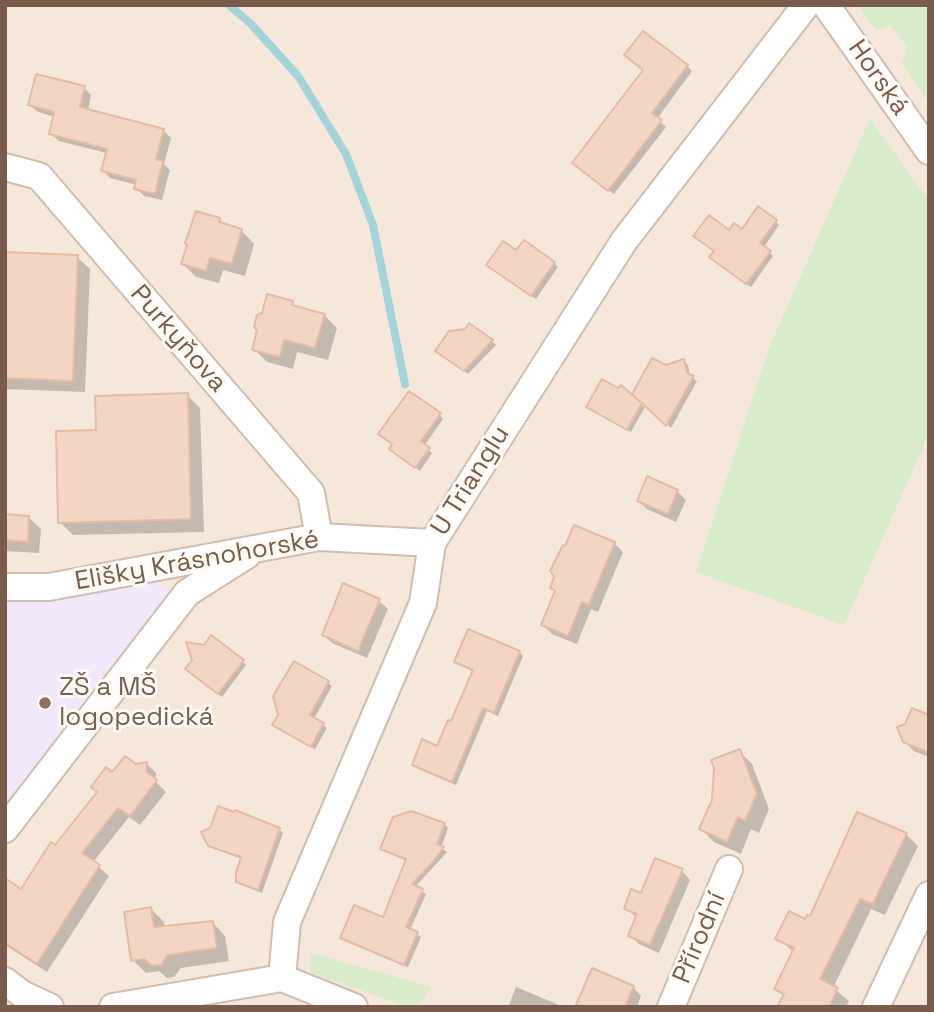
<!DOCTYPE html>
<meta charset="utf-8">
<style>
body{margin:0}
#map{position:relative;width:934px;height:1012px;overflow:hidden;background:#fdf6ec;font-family:"Space Grotesk",sans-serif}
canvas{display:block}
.frame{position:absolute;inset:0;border:7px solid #7a5c4d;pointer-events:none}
</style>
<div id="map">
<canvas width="934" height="1012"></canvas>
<div class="frame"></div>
</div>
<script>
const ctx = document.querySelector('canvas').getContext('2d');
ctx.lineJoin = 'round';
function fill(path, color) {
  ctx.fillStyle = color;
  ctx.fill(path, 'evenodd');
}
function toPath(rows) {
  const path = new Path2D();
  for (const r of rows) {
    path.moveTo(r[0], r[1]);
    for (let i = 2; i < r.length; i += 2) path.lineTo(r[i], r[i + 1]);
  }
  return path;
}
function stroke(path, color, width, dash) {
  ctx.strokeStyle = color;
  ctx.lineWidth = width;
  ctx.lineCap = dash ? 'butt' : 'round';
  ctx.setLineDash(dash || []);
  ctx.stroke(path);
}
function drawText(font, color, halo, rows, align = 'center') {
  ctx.font = font + ' "Space Grotesk",sans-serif';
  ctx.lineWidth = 6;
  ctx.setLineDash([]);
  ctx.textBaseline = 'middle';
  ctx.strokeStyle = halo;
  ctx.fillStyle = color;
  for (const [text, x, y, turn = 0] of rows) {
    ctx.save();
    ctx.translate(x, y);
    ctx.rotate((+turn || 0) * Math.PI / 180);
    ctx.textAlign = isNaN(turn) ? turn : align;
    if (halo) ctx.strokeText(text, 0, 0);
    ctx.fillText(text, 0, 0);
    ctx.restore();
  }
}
const residential = toPath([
 [5,5,929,5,929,1007,5,1007]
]);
const education = toPath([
 [156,578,170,590,5,805,5,600]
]);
const green = toPath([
 [858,5,929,5,929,103,902,64,907,46,890,25,876,30],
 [870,119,929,201,929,434,844,625,696,572,770,346],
 [311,953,312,953,432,987,417,1007,408,1007,310,972]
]);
const shadow = toPath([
 [687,66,692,71,657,119,666,127,614,194,579,168,645,71],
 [84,88,91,95,88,111,163,130,171,138,164,164,170,170,162,200,144,196,136,188,137,185,110,178,103,170,107,153,59,141,51,134,55,117,38,112,30,105],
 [5,207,7,209,5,246],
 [197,213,220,220,226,226,241,230,254,244,245,276,223,270,219,283,196,277,183,264],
 [776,222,779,225,764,247,773,256,751,287,715,260,730,232,742,232],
 [517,253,554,263,558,267,536,299,492,269],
 [5,254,77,257,90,269,85,392,5,389],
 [292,303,297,308,324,315,337,328,328,360,297,352,293,369,267,362,254,349],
 [470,325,496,345,468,374,441,354],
 [684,361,688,365,690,376,697,381,671,428,646,405,631,432,592,411,621,388,644,407,666,367],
 [187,395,200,408,204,532,73,535,60,522,98,431],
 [440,415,443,419,424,446,432,453,420,471,395,453],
 [677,491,686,500,676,522,647,509,639,501],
 [5,516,28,517,41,529,39,553,5,551],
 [614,543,623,552,598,612,591,609,577,644,552,634,543,625,556,592,552,588,556,577],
 [344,586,379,601,388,609,367,658,332,643,324,635],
 [519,652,523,656,498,716,487,711,456,785,418,769,414,765,438,748,452,723,474,672,456,662],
 [243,662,246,665,222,697,191,673],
 [294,663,332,686,314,719,327,728,315,749,274,725,280,715],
 [929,717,929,757,914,751,904,741],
 [739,751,752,764,769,809,759,833,751,829,741,854,714,842,701,829],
 [146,763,156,773,155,781,166,792,140,825,129,817,93,862,109,876,47,972,5,945,5,887,22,891,113,775],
 [444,824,448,828,441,848,447,852,415,887,426,894,410,930,421,937,408,967,346,941,342,937,384,919,407,861,386,852,382,848],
 [279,829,283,833,262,893,242,885,237,881,242,859,214,849,209,845],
 [906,834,918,846,885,915,871,909,833,988,849,1001,846,1007,785,1007,785,997,777,989,794,952,777,938,811,919],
 [682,871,690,880,659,953,639,944,630,935,637,918,626,908],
 [151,909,164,922,164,928,212,922,225,936,229,961,181,968,174,977,167,978,159,971,146,973,133,960],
 [516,987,564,1007,508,1007],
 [633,987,641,996,637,1007,577,1007]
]);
const stream = toPath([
 [229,5,251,24,298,76,346,154,373,225,405,384]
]);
const building = toPath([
 [643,31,688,65,652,113,662,120,608,191,572,163,643,70,624,55,643,31],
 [36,74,85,86,80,107,164,129,156,159,163,161,155,194,134,189,136,180,101,171,107,149,49,134,54,112,28,105,36,74],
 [758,206,777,220,760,243,771,251,746,284,709,257,714,251,693,236,709,215,729,230,734,223,742,229,758,206],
 [196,211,220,218,219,222,242,229,232,264,210,258,206,271,181,264,187,245,185,243,196,211],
 [524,240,555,262,531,296,486,265,503,241,516,250,524,240],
 [5,252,78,255,73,381,5,378,5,252],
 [267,294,293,301,292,305,325,314,315,348,284,340,280,357,252,350,257,330,254,327,257,315,262,313,267,294],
 [469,323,493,340,464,371,435,351,449,331,465,329,469,323],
 [652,358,666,365,684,359,687,373,694,376,666,426,642,403,627,430,586,407,602,379,618,388,621,385,640,402,632,394,652,358],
 [409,391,441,413,421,441,430,448,415,468,389,449,392,444,378,434,409,391],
 [188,393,191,519,58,523,56,431,96,430,95,396,188,393],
 [647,476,678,490,668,514,637,501,647,476],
 [5,514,29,516,28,542,5,540,5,514],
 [574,525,615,542,589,605,582,602,568,636,541,625,555,591,550,588,554,577,550,571,563,545,565,546,574,525],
 [343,583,380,599,358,651,322,635,343,583],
 [468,629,520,651,494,713,483,708,452,782,412,765,422,739,437,746,448,720,451,721,473,670,454,662,468,629],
 [211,635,244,660,218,694,185,669,192,660,186,642,204,645,211,635],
 [294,661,329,681,310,715,324,723,311,747,272,725,278,715,273,696,294,661],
 [912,708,929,715,929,753,903,742,897,727,905,724,912,708],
 [740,749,757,794,745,821,738,817,727,842,699,829,712,800,714,768,711,760,740,749],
 [125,756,136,764,147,762,146,771,157,780,130,816,118,808,82,853,100,865,37,964,5,943,5,878,21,889,51,842,55,845,97,792,91,787,106,767,112,772,125,756],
 [218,806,234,812,235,810,280,828,258,890,236,882,236,873,241,857,208,846,201,832,210,828,218,806],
 [411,811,445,823,437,844,444,847,433,862,412,884,423,889,406,927,418,932,404,965,340,938,354,905,383,917,406,859,380,849,393,817,411,811],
 [857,812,907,833,873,904,860,899,820,979,838,988,829,1007,777,1007,784,994,774,989,794,948,775,939,789,911,805,919,807,915,810,916,857,812],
 [655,858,683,869,650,945,628,936,637,914,624,909,631,889,641,893,655,858],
 [151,907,154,927,213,921,217,948,168,955,161,965,152,966,144,959,131,961,124,912,151,907],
 [592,968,634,986,625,1007,575,1007,592,968]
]);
const minor = toPath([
 [826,5,929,151],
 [5,167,39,176,311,493,319,537],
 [5,587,49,587,319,537,432,543],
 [5,829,187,593,247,555],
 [282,978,287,922,423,603,432,543,624,241,806,5],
 [282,978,354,1007],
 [5,981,22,994,50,1007],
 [113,1007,282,978],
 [671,1007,729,869],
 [876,1007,929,895]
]);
const markers = [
 [45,703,7,"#8d6e63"]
];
const streetNames = [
 ["Horská",878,78,55],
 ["Purkyňova",178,339,49],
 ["U Trianglu",471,481,-58],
 ["Elišky Krásnohorské",197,561,-10],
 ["Přírodní",700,938,-67]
];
const educationNames = [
 ["ZŠ a MŠ",59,688],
 ["logopedická",59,718]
];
fill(residential, '#f5e8da');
fill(education, '#f3e8fa');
fill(green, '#d8ecc9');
fill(shadow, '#0003');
stroke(stream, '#a5d3da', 8);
fill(building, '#f3d5c3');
stroke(building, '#e6bba3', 2);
stroke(minor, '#d1beb0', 30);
stroke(minor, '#fff', 26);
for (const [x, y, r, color] of markers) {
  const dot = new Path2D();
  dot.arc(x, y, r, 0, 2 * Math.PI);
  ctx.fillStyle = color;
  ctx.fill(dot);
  stroke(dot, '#fffaf3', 2.5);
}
drawText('26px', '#7a5c4d', '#fffaf3', streetNames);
drawText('26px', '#785e54', '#fffaf3', educationNames, 'left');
</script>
